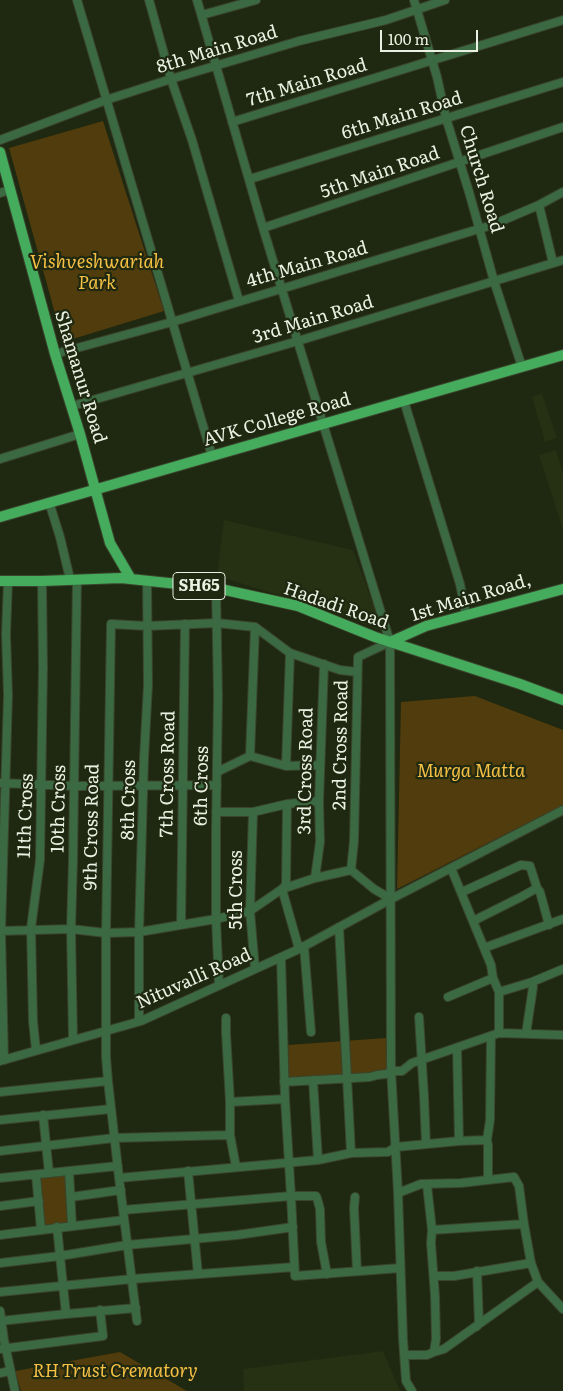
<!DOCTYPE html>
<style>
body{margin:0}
#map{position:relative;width:563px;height:1391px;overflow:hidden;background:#1f2810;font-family:Literata,serif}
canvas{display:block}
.scale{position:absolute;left:380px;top:30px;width:98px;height:22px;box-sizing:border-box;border:2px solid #eaf1e2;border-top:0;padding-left:6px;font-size:15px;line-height:18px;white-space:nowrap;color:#eaf1e2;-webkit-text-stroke:4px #1f2810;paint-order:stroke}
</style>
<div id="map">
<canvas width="563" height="1391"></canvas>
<div class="scale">100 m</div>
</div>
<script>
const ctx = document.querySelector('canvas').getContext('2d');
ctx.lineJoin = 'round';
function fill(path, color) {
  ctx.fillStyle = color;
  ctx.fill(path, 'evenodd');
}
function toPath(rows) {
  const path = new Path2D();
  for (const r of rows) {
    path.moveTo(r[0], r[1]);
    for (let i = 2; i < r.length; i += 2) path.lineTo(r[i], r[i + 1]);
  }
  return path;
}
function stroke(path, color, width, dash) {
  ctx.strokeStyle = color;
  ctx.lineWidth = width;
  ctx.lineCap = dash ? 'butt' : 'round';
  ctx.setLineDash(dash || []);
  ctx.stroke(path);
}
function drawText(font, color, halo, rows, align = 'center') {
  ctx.font = font + ' Literata,serif';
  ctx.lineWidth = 4.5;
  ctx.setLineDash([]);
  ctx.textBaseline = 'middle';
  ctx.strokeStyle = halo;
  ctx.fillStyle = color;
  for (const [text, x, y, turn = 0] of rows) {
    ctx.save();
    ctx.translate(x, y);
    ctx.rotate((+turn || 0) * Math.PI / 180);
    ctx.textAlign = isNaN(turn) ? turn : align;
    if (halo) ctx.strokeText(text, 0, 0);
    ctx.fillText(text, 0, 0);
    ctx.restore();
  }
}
const built = toPath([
 [542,393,557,438,545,442,532,397],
 [556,450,563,473,563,530,539,455],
 [224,520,353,550,384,632,330,611,217,576],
 [383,1351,400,1391,244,1391,243,1369]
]);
const green = toPath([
 [103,121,164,311,63,342,9,148],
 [475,696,563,730,563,805,397,889,401,702],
 [386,1038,387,1075,289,1081,288,1045],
 [69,1171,72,1226,41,1229,36,1175],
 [120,1352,187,1391,21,1391,15,1371]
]);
const minor = toPath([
 [77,0,212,456],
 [149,0,171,79,192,140,239,301],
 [197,0,263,228,390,642,391,1069,398,1193,403,1339,406,1381,412,1391],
 [414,0,437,77,446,118,469,192,494,281,522,367],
 [202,15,256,0],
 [232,122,563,20],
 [0,140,106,100,171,79,299,41,386,20,445,0],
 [250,179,563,82],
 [0,193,10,190],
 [539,205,553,263],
 [263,228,563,127],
 [55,354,172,322,492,225,539,205,563,192],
 [404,401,460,584,466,614],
 [72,406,298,341,563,260],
 [0,459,80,434],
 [49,502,60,537,70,579],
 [216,588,218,696,216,830,216,919,219,985],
 [250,756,255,627],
 [286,766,290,653],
 [217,772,250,756,286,766,320,765],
 [1,783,74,786,217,785],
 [287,804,286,885,282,889,299,949],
 [216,812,253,812,287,804,319,801],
 [253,812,250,911,255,969],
 [451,868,491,965,493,978,499,992,499,1033],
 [351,870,354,841,358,657,390,642],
 [315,878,320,842,319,801,324,664],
 [462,892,521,865,530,866,537,888,540,892,549,925],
 [473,921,521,897,537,888],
 [181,925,185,624],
 [339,927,351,1153],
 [0,931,71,929,106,933,139,932,216,919,250,911,282,889,315,878,351,870,374,889,391,899],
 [304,946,311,1032],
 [484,948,563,919],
 [281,957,285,1099,291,1196,295,1276,400,1268],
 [499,992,532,982,563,969],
 [448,997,493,978],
 [419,1017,424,1096,426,1144],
 [226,1018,226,1033,230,1102,230,1135,236,1167],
 [139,1021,139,932,144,758,148,685,147,580],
 [526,1034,533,987,532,982],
 [73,1040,71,929,73,860,77,579],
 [457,1048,459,1141],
 [36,1050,33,1021,31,928,40,860,43,667,42,581],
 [4,1060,1,931,8,695,6,634,8,581],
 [0,1061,141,1021,299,949,391,899,563,810],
 [313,1080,318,1160],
 [284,1082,370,1077,377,1075,386,1074,392,1071,402,1071,412,1063,499,1033,563,1035],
 [0,1092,108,1081],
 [230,1102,285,1099],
 [43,1115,49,1173],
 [0,1120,111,1109],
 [0,1151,114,1138,230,1135],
 [69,1171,72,1226],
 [188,1171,198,1274],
 [36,1175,41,1229],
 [0,1178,118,1166],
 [119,1178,318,1160,351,1153,388,1152,396,1147,459,1141,487,1140],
 [488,1180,488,1145,487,1140,490,1120,491,1036],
 [427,1185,432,1230,431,1243,435,1296,436,1339,434,1352],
 [398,1193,421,1184,461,1183,514,1177,519,1186,524,1224,531,1263,538,1282],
 [71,1197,121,1190],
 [355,1197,354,1208,357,1271],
 [0,1206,39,1201],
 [123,1210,291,1196,316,1196,317,1198,320,1209,321,1242,327,1274],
 [57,1227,66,1314],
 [432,1230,524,1224],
 [0,1235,124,1220],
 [0,1263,60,1256,127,1245,237,1235,293,1227],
 [434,1276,454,1276,531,1263],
 [0,1292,132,1279,294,1267],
 [0,1311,4,1340,15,1391],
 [0,1321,66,1314,136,1308],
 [137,1321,119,1178,108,1081,106,1057,106,933,111,624,147,626,217,623,255,627,290,653,340,670,357,672],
 [476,1327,479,1324,477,1271],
 [0,1349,103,1336,100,1310],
 [404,1355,427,1355,434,1352,444,1349,538,1282,563,1309],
 [0,1373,10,1371]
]);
const major = toPath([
 [0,152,37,288,55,354,80,434,110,543,131,579],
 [0,517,563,355],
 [0,581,42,581,121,578,216,588,298,606,375,637,520,684,563,700],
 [390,642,426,626,563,589]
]);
const shields = [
 [199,586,52]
];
const shieldNames = [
 ["SH65",199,586]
];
const streetNames = [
 ["8th Main Road",217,50,-17],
 ["7th Main Road",307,83,-17],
 ["6th Main Road",402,116,-17],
 ["5th Main Road",380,173,-19],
 ["Church Road",481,179,73],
 ["4th Main Road",307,265,-16],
 ["3rd Main Road",313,320,-17],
 ["Shamanur Road",80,377,73],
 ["AVK College Road",277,420,-16],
 ["1st Main Road,",471,598,-17],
 ["Hadadi Road",336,606,19],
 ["2nd Cross Road",341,745,-89],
 ["3rd Cross Road",306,771,-89],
 ["7th Cross Road",168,774,-89],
 ["6th Cross",202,786,-89],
 ["8th Cross",129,800,-89],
 ["10th Cross",59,809,-89],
 ["11th Cross",26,816,-88],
 ["9th Cross Road",92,827,-89],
 ["5th Cross",237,890,-90],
 ["Nituvalli Road",194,979,-24]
];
const parkNames = [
 ["Vishveshwariah",97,263],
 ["Park",97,284],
 ["Murga Matta",471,772],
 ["RH Trust Crematory",115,1372]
];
fill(built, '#253112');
fill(green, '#503c0c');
stroke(minor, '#3b442d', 10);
stroke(major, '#3b442d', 12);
stroke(minor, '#3a6942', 8);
stroke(major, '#44ac5c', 10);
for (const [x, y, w] of shields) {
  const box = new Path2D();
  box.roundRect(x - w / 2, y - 13.5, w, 27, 4);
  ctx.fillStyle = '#1f2810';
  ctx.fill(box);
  stroke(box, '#eaf1e2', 1);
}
drawText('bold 16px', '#eaf1e2', null, shieldNames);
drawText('18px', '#eaf1e2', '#1f2810', streetNames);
drawText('italic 18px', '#f6c045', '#1f2810', parkNames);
</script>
